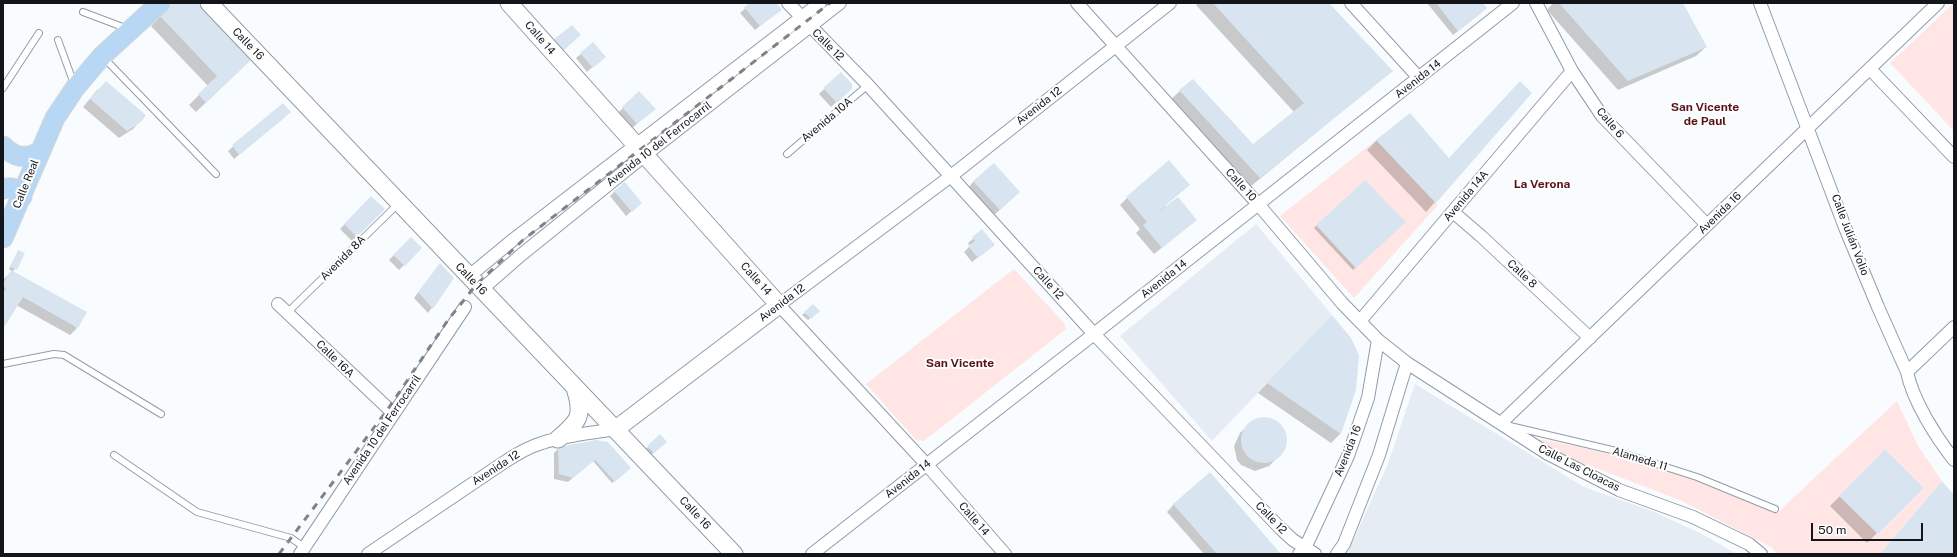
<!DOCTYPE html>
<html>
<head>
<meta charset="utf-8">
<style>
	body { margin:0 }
	#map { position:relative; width:1957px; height:557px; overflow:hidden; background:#f9fcfe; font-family:"Public Sans",sans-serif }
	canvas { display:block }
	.frame { position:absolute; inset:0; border:4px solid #12161a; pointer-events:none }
	.scale { position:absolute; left:1811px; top:523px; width:112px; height:18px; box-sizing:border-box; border:2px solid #12161a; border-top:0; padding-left:5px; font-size:12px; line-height:14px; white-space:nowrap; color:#12161a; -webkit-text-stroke:3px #fff; paint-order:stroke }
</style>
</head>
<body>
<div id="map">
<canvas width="1957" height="557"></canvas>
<div class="frame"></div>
<div class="scale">50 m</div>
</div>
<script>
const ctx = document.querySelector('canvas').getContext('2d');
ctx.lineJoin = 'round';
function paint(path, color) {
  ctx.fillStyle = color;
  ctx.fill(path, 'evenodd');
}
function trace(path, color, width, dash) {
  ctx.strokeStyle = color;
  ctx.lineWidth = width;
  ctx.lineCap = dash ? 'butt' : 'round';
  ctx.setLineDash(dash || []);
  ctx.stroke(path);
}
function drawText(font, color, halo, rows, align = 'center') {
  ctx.font = font + ' "Public Sans",sans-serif';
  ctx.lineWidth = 4;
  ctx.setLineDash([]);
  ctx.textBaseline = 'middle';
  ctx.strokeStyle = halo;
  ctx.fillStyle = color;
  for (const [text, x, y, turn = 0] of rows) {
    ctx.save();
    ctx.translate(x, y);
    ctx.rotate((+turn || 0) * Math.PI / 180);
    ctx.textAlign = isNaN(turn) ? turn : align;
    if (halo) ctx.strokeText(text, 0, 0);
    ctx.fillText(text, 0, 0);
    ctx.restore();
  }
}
const built = new Path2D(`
	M1256 224 1332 315 1212 441 1120 336Z
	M1415 384 1584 487 1652 511 1702 534 1737 554H1347L1387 466Z`);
const green = new Path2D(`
	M1954 3V131L1890 63Z
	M1376 140 1438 205 1354 298 1280 216ZM1365 180 1405 222 1355 268 1316 225Z
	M1014 269 1064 323 1066 329 924 441 916 440 866 384Z
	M1897 401 1918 446 1942 481 1880 554H1777L1771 547 1680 500 1577 461 1532 438C1589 447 1643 462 1698 480 1725 489 1751 502 1777 513ZM1885 449 1924 488 1878 534 1839 496Z`);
const shadow = new Path2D(`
	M174 3H198L242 68 196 112 189 105 208 86 151 26Z
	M751 3H774L780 10 755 30 740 13Z
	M1199 3H1327L1391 71 1250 187 1170 100 1180 91 1253 145 1294 112 1196 5Z
	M1427 3H1481V13L1453 35Z
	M1553 3H1682L1706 47 1696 56 1618 90 1547 10Z
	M581 54 599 61 587 72 576 58Z
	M841 73 846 93 831 107 819 94Z
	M98 89 140 121 133 129 119 138 83 107Z
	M639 92 650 113 632 128 618 113Z
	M283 104 285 117 234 159 228 151Z
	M1377 140 1435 202 1426 212 1367 150Z
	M974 181 1019 192 992 217 967 189Z
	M1365 181 1404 222 1353 270 1314 228Z
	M615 191 636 207 626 216 610 196Z
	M371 197 384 209 352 241 340 229Z
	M1127 198 1165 206 1196 220 1154 254 1136 233 1140 229 1120 205Z
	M982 231 994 245 972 262 964 252 970 246 968 243Z
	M411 238 421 248 399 270 389 260Z
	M18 251 23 253 13 272 77 328 70 335 16 305 3 327V280L12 271 9 269Z
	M440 264 453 278 428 313 414 298Z
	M813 306 818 311 808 320 802 315Z
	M1322 326 1355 390 1340 434 1331 443 1258 393Z
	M1268 418 1281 425 1286 439 1282 453 1269 466 1255 471 1241 465 1237 460 1234 446 1240 433 1253 420Z
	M660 436 665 442 651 455 646 449Z
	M559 448 628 470 612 483 593 461 568 482 554 479V453Z
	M1885 451 1922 488 1867 543 1830 506Z
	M1174 504 1280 554H1204L1167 512Z`);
const building = new Path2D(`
	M173 3H200L253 58 206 103 198 94 217 76 159 15Z
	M750 3H776L782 10 760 26 744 7Z
	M1213 3H1329L1393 71 1260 178 1179 90 1193 79 1253 144 1304 103Z
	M1436 3H1483L1487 8 1458 31Z
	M1559 3H1683L1707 47 1628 81Z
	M572 25 581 35 563 51 553 40Z
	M593 42 606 57 593 68 580 53Z
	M841 72 852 84V89L837 103 823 88Z
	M106 81 146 115 141 122 127 131 90 99Z
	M1520 81 1532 93 1436 203 1376 140 1410 113 1449 158Z
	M639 91 656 109 637 124 622 107Z
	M283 103 291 112 239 155 232 145Z
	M1169 160 1190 185 1155 214 1178 197 1197 220 1162 248 1143 225 1147 222 1126 197Z
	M994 163 1020 192 1000 210 973 181Z
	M1365 180 1406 222 1356 268 1316 225Z
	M625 182 642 203 632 212 614 191Z
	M371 196 385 209 357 237 344 224Z
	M982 229 995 245 978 258 968 246 975 241 972 237Z
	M411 237 422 248 405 266 393 255Z
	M18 250 25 253 17 270 10 267Z
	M440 263 454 278 433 309 418 292Z
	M11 270 87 312 78 328 23 297 3 329V294L6 288 3 287V284Z
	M813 304 820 311 811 319 804 312Z
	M1332 315 1351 338 1359 355 1356 390 1341 434 1267 383Z
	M1241 440a23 23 0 1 1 46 0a23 23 0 1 1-46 0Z
	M660 434 667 442 654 453 647 446Z
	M596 440 608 442 631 468 615 482 595 460 573 478 559 474 558 447Z
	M1885 449 1924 488 1878 534 1839 496Z
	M1210 472 1243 510 1281 554H1217L1173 504Z
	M1942 481 1954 495V554H1880Z`);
const service = new Path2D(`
	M83 12 128 29
	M58 40 74 84
	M104 58 216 174
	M3 88 39 33
	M787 154 868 85
	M287 313 399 203
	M3 364 54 354 64 355 161 414
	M1510 426 1616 451 1697 477 1775 509
	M114 455 197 512 291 538 304 547`);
const minor = new Path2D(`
	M788 3 868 85 1094 334 1280 528 1293 540 1315 554
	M1077 3 1258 204 1342 303 1378 340 1407 363 1548 454 1619 490 1693 517 1749 544 1761 554
	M1351 3 1419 78
	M1536 3 1572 71 1602 116 1707 225
	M1760 3 1846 230 1878 307 1907 372C1913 401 1936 437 1954 460
	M1870 69 1954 157
	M1453 212 1482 237 1590 338
	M468 277 514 239 820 3
	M481 290 521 255 645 155 840 3
	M278 304 393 413
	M1360 321 1572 71
	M1907 372 1954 327
	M1501 423 1938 3
	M300 554 465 307
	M368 554 503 463C515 455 528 447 542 443 565 435 592 433 616 429
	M812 554 1094 334 1513 3
	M1005 554 927 465 779 305 951 176 1170 3
	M1299 554 1305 548 1348 456 1368 398 1378 340
	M1337 554 1344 544 1379 455 1407 363`);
const secondary = new Path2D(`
	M209 3 734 554
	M509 3 779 305 616 429
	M558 439C579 421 584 416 575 388`);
const primary = new Path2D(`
	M3 146C14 157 25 160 39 152
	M3 189C12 186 18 189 22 197
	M3 238 55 118 75 88 102 56 160 3`);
const rail = new Path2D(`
	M279 554 388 409 448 320 476 285 523 240 830 3`);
const streetNames = [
	["Calle 14",540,38,49],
	["Calle 16",248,44,46],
	["Calle 12",828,45,45],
	["Avenida 14",1418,79,-38],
	["Avenida 12",1039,106,-38],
	["Avenida 10A",827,120,-40],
	["Calle 6",1610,123,50],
	["Avenida 10 del Ferrocarril",659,144,-38],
	["Calle Real",26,184,-68],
	["Calle 10",1241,185,48],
	["Avenida 14A",1466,196,-50],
	["Avenida 16",1720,213,-44],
	["Calle Julián Volio",1850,235,69],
	["Avenida 8A",343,258,-45],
	["Calle 8",1522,274,43],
	["Calle 16",471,279,46],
	["Calle 14",756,279,48],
	["Avenida 14",1164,279,-38],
	["Calle 12",1048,283,48],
	["Avenida 12",782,303,-37],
	["Calle 16A",335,359,44],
	["Avenida 10 del Ferrocarril",382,430,-56],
	["Avenida 16",1348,451,-68],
	["Alameda 11",1640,459,17],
	["Avenida 12",496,468,-33],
	["Calle Las Cloacas",1579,468,27],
	["Avenida 14",908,479,-38],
	["Calle 16",695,513,47],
	["Calle 12",1271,518,46],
	["Calle 14",974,519,49]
];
const neighbourhoodNames = [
	["San Vicente",1705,107],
	["de Paul",1705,121],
	["La Verona",1542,184],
	["San Vicente",960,363]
];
paint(built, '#e5ecf4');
paint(green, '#ffe5e3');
paint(shadow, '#0003');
paint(building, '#d8e5f1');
trace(service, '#919ca8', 8);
trace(minor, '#919ca8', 14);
trace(secondary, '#919ca8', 19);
trace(primary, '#d4d5d6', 21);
trace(service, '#fff', 6);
trace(minor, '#fff', 12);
trace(secondary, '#fff', 17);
trace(primary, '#b8d7f5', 19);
trace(rail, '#808386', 3, [7, 7]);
drawText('11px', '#12161a', '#fff', streetNames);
drawText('bold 12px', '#591419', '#fff', neighbourhoodNames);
</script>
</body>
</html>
